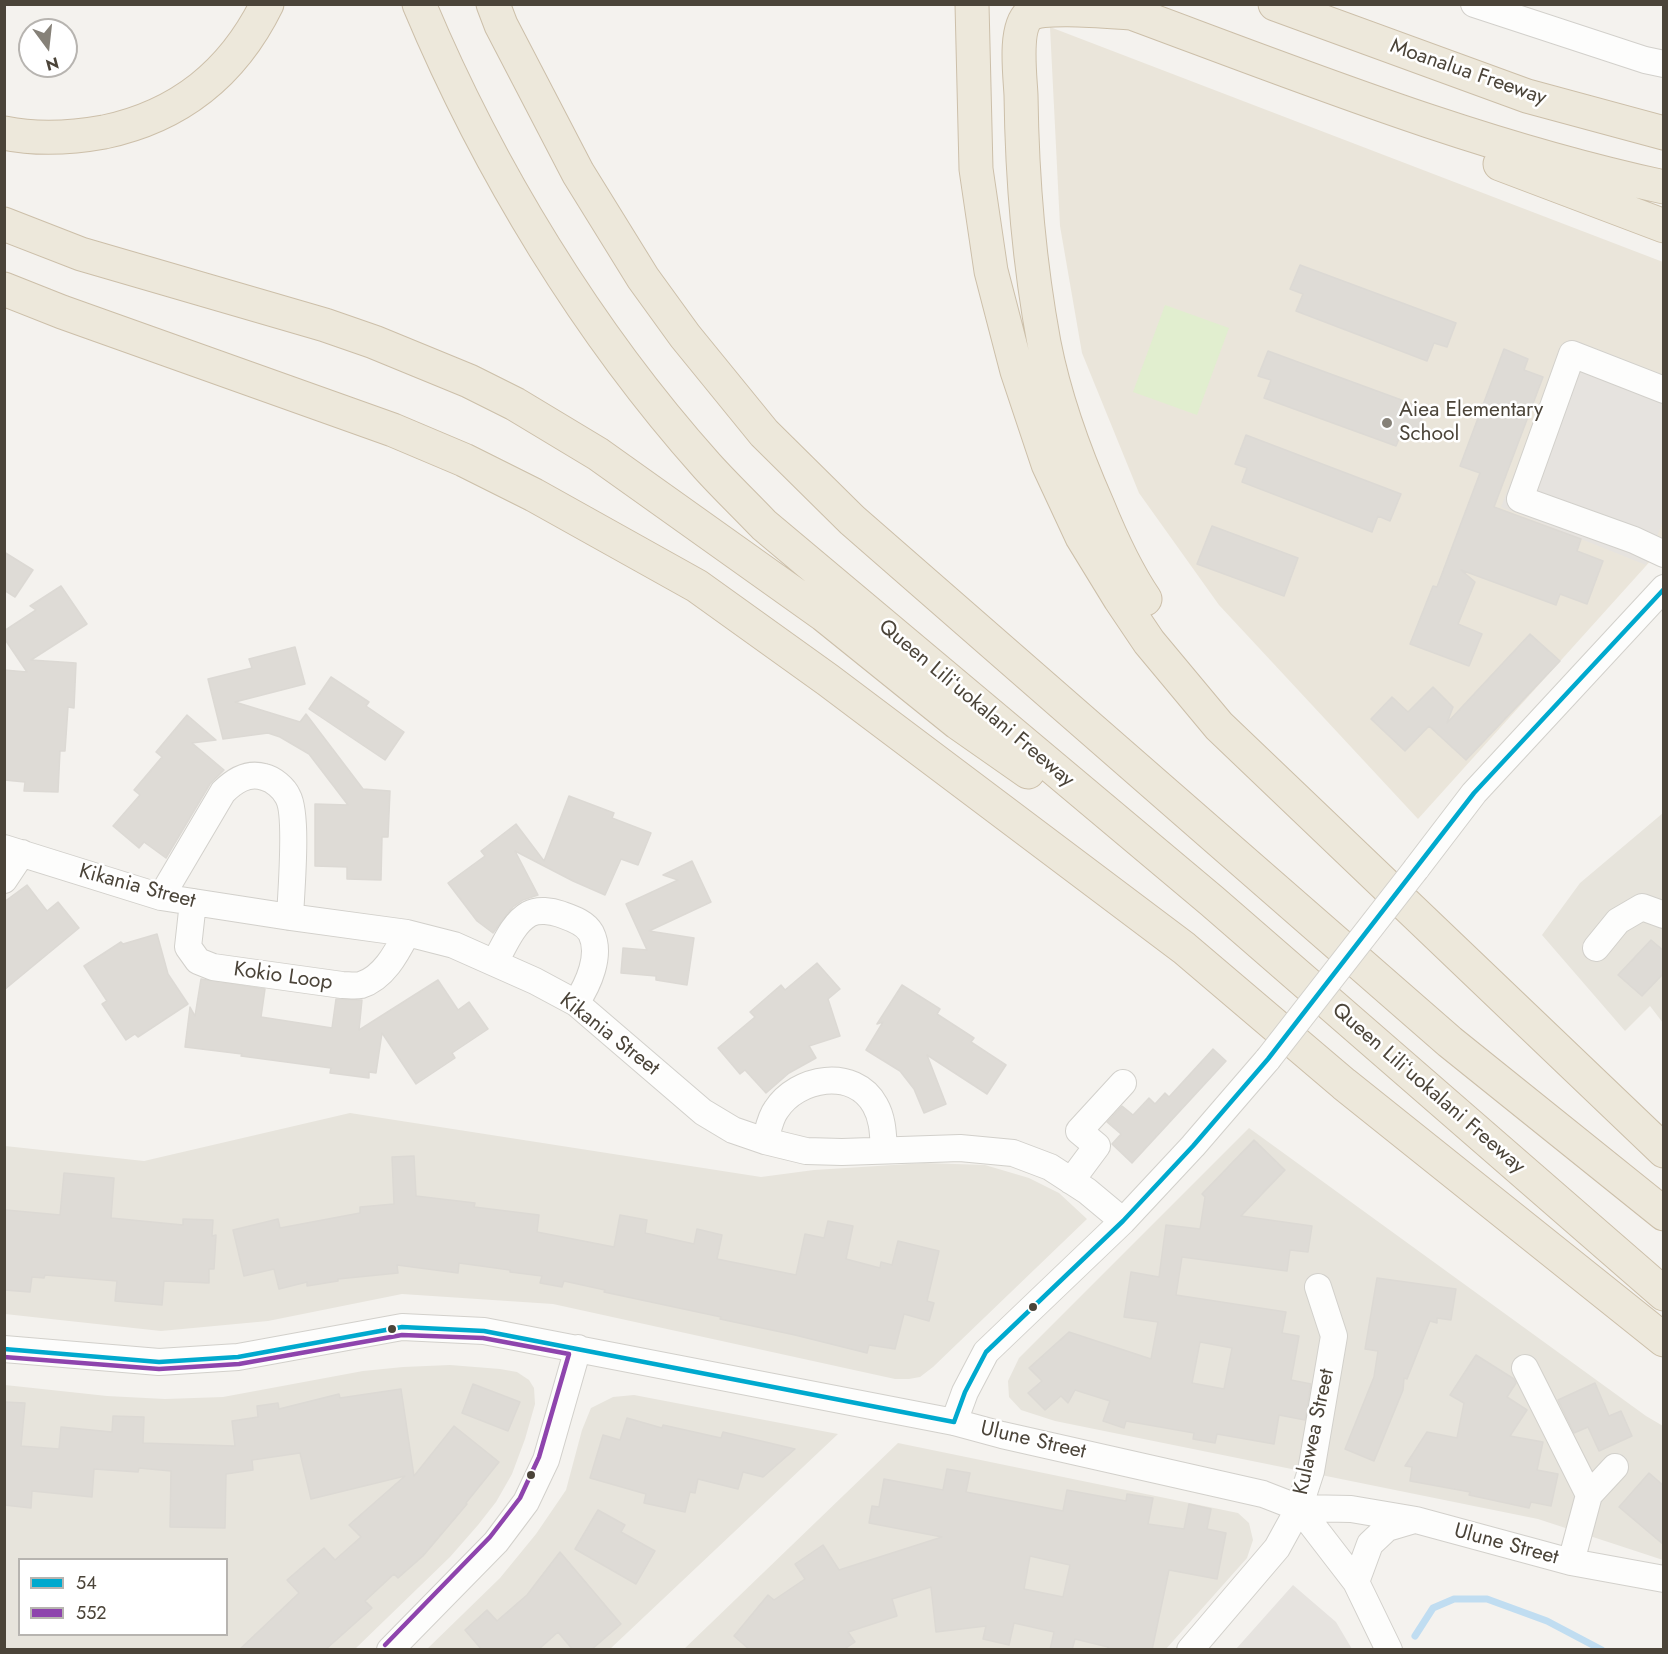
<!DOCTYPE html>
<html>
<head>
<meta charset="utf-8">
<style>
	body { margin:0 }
	#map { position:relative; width:1668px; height:1654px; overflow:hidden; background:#f4f2ee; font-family:Jost,sans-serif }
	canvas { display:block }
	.frame { position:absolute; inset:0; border:6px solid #4b4439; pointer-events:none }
	.legend { position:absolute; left:18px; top:1558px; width:210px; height:78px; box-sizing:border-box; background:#fff; border:2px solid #b7b4b0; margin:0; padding:8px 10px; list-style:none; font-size:18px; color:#4b4439 }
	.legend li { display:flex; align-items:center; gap:12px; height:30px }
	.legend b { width:30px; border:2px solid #b7b4b0 }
	.north { position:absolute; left:18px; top:18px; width:60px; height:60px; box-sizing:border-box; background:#fff; border:2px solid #b7b4b0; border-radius:50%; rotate:165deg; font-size:16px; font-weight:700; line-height:24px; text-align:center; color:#4b4439 }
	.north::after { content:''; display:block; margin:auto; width:21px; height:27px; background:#868178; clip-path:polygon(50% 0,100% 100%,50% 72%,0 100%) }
</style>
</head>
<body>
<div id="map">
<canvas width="1668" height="1654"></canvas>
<div class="frame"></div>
<ul class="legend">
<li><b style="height:8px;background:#00a9ce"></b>54</li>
<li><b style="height:8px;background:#8e44ad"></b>552</li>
</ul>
<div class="north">N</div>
</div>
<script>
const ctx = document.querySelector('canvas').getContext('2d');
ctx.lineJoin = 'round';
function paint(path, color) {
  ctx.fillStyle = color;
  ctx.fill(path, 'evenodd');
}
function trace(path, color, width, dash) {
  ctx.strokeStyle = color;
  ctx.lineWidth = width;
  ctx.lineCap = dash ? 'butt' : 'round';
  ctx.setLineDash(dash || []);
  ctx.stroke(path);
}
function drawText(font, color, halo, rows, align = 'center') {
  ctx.font = font + ' Jost,sans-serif';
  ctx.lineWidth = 5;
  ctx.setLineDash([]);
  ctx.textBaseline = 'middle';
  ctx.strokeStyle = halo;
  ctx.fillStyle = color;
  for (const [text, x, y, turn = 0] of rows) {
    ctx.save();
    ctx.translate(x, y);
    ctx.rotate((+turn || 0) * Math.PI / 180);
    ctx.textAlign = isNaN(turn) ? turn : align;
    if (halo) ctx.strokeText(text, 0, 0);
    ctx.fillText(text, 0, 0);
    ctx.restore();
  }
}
const residential = new Path2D(`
	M1663 813V1023L1650 1006 1625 1031 1542 935 1580 883Z
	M350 1113 761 1177 814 1170 925 1163 985 1165 1029 1178 1059 1193 1087 1219 933 1367 920 1377 909 1379H895L553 1304 402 1294 268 1321 161 1331 5 1314V1146L144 1161Z
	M1249 1128 1646 1416 1663 1426V1560L1538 1519 1055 1421 1021 1410 1009 1397 1008 1381 1019 1358Z
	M450 1365 500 1369 517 1372 529 1380 534 1388 535 1404 525 1439 512 1474 496 1502 478 1525 450 1557 355 1649 5 1650V1385L107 1396 165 1399 223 1397 363 1371 403 1367ZM20 1560H226V1634H20Z
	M634 1395 838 1434 610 1649 426 1650 500 1578 536 1534 566 1490 582 1430 591 1408 613 1397Z
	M898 1443 1238 1513 1249 1523 1253 1540 1247 1558 1166 1649 683 1650Z`);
const education = new Path2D(`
	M1050 27 1663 262V547L1418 819 1219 605 1139 493 1082 353 1060 226Z`);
const green = new Path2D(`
	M1165 305 1229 328 1197 415 1133 392Z`);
const parking = new Path2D(`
	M1566 344 1663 382V521L1646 565 1501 507Z
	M1293 1585 1336 1622 1352 1649H1236Z`);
const stream = new Path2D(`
	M1415 1636 1433 1608 1454 1599H1487L1547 1621 1602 1650`);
const building = new Path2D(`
	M1300 265 1456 323 1447 347 1434 343 1427 361 1296 311 1303 294 1290 289Z
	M1504 349 1528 359 1524 370 1543 377 1494 507 1581 539 1577 551 1603 561 1587 604 1560 594 1556 605 1461 570 1475 582 1458 624 1482 634 1469 666 1410 644 1433 586 1437 587 1480 473 1460 466Z
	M1268 351 1426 409 1416 434 1403 429 1396 446 1264 398 1271 380 1258 376Z
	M1246 435 1401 494 1390 521 1378 516 1372 532 1242 482 1247 468 1235 464Z
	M1212 526 1298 558 1284 596 1197 564Z
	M4 552 33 570 15 597 4 590Z
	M61 586 87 624 31 660 76 663 74 708 68 707 65 751H60L58 792 24 791 25 782 4 780V670L27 672 4 638V631L36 610 30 606Z
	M1530 634 1560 661 1466 760 1429 726 1405 751 1371 719 1392 697 1408 712 1433 687 1453 707 1447 723Z
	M295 647 305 684 235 702 300 722 306 714 363 789 390 791 388 837H382L381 880 347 879V867L315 866V804L348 805 309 754 280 737 268 733 223 739 208 679 252 668 249 659Z
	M331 677 369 702 366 706 404 732 385 760 309 709Z
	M187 715 216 740 192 743 224 770 210 784 166 858 144 842 139 848 113 826 140 795 134 790 162 757 156 752Z
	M569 796 614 813 612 818 651 833 638 865 621 859 605 895 573 881 515 851 538 895 523 900 513 907 493 933 477 921 448 883 485 856 481 851 516 824 544 861Z
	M692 861 711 902 649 931 694 938 687 985 656 980V976L621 973 623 948 647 950 626 904 678 880 663 875Z
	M27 885 47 911 58 902 79 928 4 990V902Z
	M157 934 168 974 188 1004 138 1037 135 1034 126 1040 102 1004 107 1001 84 966 121 942 123 944Z
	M1651 940 1664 951V973L1642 996 1618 975Z
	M817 963 840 989 828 999 840 1036 809 1046 816 1058 789 1073 766 1093 745 1070 740 1074 718 1048 755 1017 750 1012 781 985 785 990Z
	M201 979 265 989 261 1017 332 1028 336 999 362 1000 359 1030 438 980 458 1010 469 1002 488 1029 452 1053 455 1058 416 1084 382 1033 376 1073 369 1072V1078L330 1073 331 1068 241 1056 242 1054 185 1047 190 1007 195 1016Z
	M902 985 940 1009 937 1014 974 1038 971 1042 1006 1065 987 1094 927 1055 946 1104 924 1113 914 1089 900 1071 866 1050 883 1022 877 1024Z
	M1213 1049 1226 1061 1132 1163 1112 1144 1121 1134 1107 1122 1122 1106 1133 1115 1149 1098 1155 1104 1165 1093 1169 1097Z
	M1254 1140 1285 1170 1241 1216 1312 1226 1308 1252 1290 1250 1287 1271 1182 1257 1176 1295 1286 1312 1282 1333 1299 1336 1291 1380 1311 1384 1305 1420 1279 1415 1274 1444 1217 1434 1215 1443 1193 1439 1194 1433 1126 1421 1124 1428 1103 1421 1110 1401 1075 1390 1068 1403 1061 1396 1045 1410 1028 1393 1042 1381 1029 1368 1069 1332 1151 1359 1158 1322 1124 1317 1131 1272 1159 1277 1166 1225 1200 1229 1205 1197 1202 1194ZM1200 1342 1232 1348 1224 1389 1192 1383Z
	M414 1156 416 1196 475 1203 474 1207 539 1215 537 1232 614 1247 620 1215 647 1220 645 1233 694 1244 697 1229 722 1235 717 1259 796 1275 805 1234 824 1238 828 1221 853 1226 846 1259 880 1268 881 1262 892 1265 898 1241 939 1251 927 1301 934 1303 929 1321 904 1314 895 1349 869 1345 867 1353 795 1335 720 1319 721 1317 604 1292 605 1290 564 1281 562 1287 540 1283 542 1276 510 1272V1270L459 1263 458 1273 397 1265 398 1273 338 1279V1281L307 1286V1282L279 1289 274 1269 244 1276 233 1230 278 1219 280 1228 360 1213V1207L394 1204 392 1157Z
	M64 1173 114 1178 111 1218 183 1225V1219L213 1220 212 1236 216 1235 214 1269H209V1283L164 1281 162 1305 115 1301 117 1281 45 1275 44 1278 32 1277 30 1292 4 1290 6 1210 60 1215Z
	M1377 1278 1456 1289 1451 1320 1437 1318V1323L1430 1321 1407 1379 1404 1378 1403 1390 1374 1461 1345 1449 1374 1377 1378 1351 1365 1349Z
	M1476 1355 1514 1379 1516 1383 1507 1397 1527 1410 1510 1436 1543 1442 1537 1470 1558 1474 1551 1506 1531 1502 1529 1508 1469 1495 1470 1492 1410 1481 1412 1467 1405 1466 1427 1432 1457 1438 1464 1403 1450 1395Z
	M1595 1383 1609 1416 1621 1411 1632 1436 1599 1451 1588 1427 1574 1433 1558 1400Z
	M473 1384 520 1402 508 1431 462 1413Z
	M401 1389 414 1476 454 1426 499 1462 466 1503 467 1504 423 1556 398 1578 394 1574 365 1601 372 1608 325 1650H239L299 1593 287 1580 324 1548 335 1560 361 1537 349 1525 405 1476 311 1499 300 1453 252 1460 253 1470 226 1474 225 1528 170 1527 171 1471 139 1468 138 1472 94 1469 92 1497 32 1491 31 1508 4 1505V1402L25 1403 21 1446 59 1449 61 1427 112 1432 113 1416 144 1417 143 1443 235 1446 232 1421 258 1417 257 1406 278 1403 279 1409 339 1394 340 1398Z
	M627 1418 662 1428 663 1425 721 1438 723 1432 795 1449 763 1477 743 1472 738 1489 698 1479 695 1493 690 1492 685 1512 644 1503 646 1494 590 1478 603 1435 620 1440Z
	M947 1469 970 1473 966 1492 1063 1511 1067 1490 1126 1501 1127 1494 1153 1498 1148 1524 1184 1529 1189 1504 1211 1509 1207 1529 1226 1533 1217 1579 1169 1570 1152 1650H1107L1108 1647 1075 1639 1072 1650H1050L1054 1632 1014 1623 1009 1645 983 1639 986 1626 936 1632 931 1587 892 1599 897 1616 848 1632 855 1642 843 1650H750L734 1636 768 1595 774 1600 805 1579 795 1564 823 1545 839 1570 942 1537 869 1523 872 1506 879 1507 884 1479 943 1490ZM1030 1556 1070 1565 1063 1597 1024 1589Z
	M1649 1473 1664 1486V1545L1619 1507Z
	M598 1510 625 1525 621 1532 655 1551 636 1584 575 1549Z
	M560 1552 621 1624 591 1650H573L558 1632 538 1650H482L465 1630 487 1610 497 1621 527 1595Z`);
const minor = new Path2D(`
	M1474 4 1645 60 1664 64
	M1664 390 1572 354 1520 499 1634 540 1664 554
	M4 848 161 897 290 917 407 933 454 945 535 981 576 1003 703 1112 733 1130 765 1141 806 1151 842 1152 960 1148 1013 1153 1050 1167 1087 1191 1123 1221
	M1416 869 1474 793 1664 588
	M4 880 22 853
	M161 897 223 792C234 781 247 772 264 777 273 779 284 788 288 797 298 815 291 893 290 917
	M193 902 188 947 198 961 213 967 342 985C348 985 355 986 361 985 384 978 397 952 407 933
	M1596 948 1618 921 1642 907 1664 915
	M495 962C504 946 513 923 529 914 538 909 552 911 560 914 571 918 585 922 591 933 602 955 588 985 576 1003
	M765 1141C768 1131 770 1118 776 1110 797 1077 854 1067 875 1105 883 1119 883 1134 884 1150
	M1071 1181 1097 1146 1079 1131 1123 1083
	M4 1349 159 1362 238 1357 402 1327 484 1331 954 1422 1002 1435 1263 1494 1299 1508 1351 1509 1416 1520 1571 1562 1664 1579
	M1525 1368 1589 1495 1571 1562
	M954 1422 965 1392 986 1352 1123 1221 1193 1146 1268 1059
	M1589 1495 1615 1467
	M1299 1508 1356 1582 1389 1650
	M1356 1582 1370 1544 1387 1528 1414 1520
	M390 1650 496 1542 526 1502 546 1460 578 1348
	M1190 1650 1277 1548 1299 1508 1311 1471 1334 1336 1318 1287`);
const highway = new Path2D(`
	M419 4C488 169 588 333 707 466 725 486 745 505 764 525L1212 901 1664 1294
	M493 4 501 25 578 173 643 278 685 336 764 433 852 520 1450 1042 1664 1214
	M972 4 976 169 991 271 1017 371 1048 464 1082 537 1120 599 1149 642 1219 726 1664 1151
	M1275 4 1527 96 1664 133
	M1110 5C1292 72 1474 146 1664 187
	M1132 13C1113 12 1040 5 1029 15 1014 29 1020 75 1021 95 1022 177 1029 262 1044 343 1055 399 1075 454 1098 506 1111 538 1126 571 1145 599
	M4 133C38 140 71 138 104 132 180 116 233 73 267 4
	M1500 164 1664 226
	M4 224 81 254 325 325 374 342 469 381 515 404 598 454 824 615 958 723 1028 772
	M4 289 62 312 393 430 464 460 534 495 697 586 828 680 1184 948 1344 1084 1664 1340`);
const minorBridge = new Path2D(`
	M1268 1059 1416 869`);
const bus1 = new Path2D(`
	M4 1349 159 1362 238 1357 402 1327 484 1331 954 1422
	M954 1422 965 1392 986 1352 1123 1221 1193 1146 1268 1059 1474 793 1664 589`);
const bus2 = new Path2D(`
	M4 1357 159 1369 239 1364 402 1335 483 1338 569 1354 539 1457 520 1498 490 1537 385 1645`);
const markers = [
	[1387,423,6,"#868178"],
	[1033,1307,5,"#4b4439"],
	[392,1329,5,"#4b4439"],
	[531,1475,5,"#4b4439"]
];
const streetNames = [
	["Moanalua Freeway",1468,73,19],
	["Queen Liliʻuokalani Freeway",976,704,40],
	["Kikania Street",137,887,15],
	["Kokio Loop",283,977,8],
	["Kikania Street",609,1035,38],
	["Queen Liliʻuokalani Freeway",1428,1089,41],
	["Kulawea Street",1315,1432,-78],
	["Ulune Street",1033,1441,13],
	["Ulune Street",1506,1545,15]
];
const poiNames = [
	["Aiea Elementary",1399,411],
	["School",1399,435]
];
paint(residential, '#e7e4dc');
paint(education, '#eae5da');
paint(green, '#e1eecf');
paint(parking, '#e6e3df');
trace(stream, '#c0ddf1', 7);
paint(building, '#dedbd6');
trace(building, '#dcd9d4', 1.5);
trace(minor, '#d2d0cb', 28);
trace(highway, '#ccbfa9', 35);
trace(minor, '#fdfdfc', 26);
trace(highway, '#ede8db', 33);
trace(minorBridge, '#d2d0cb', 28, []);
trace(minorBridge, '#fdfdfc', 26);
trace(bus1, '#00a9ce', 4.5);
trace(bus2, '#8e44ad', 4.5);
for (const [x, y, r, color] of markers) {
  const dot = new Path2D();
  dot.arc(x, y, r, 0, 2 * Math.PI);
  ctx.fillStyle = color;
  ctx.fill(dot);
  trace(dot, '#fff', 2);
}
drawText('21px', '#4b4439', '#fff', streetNames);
drawText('21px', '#4b4439', '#fff', poiNames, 'left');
</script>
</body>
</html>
